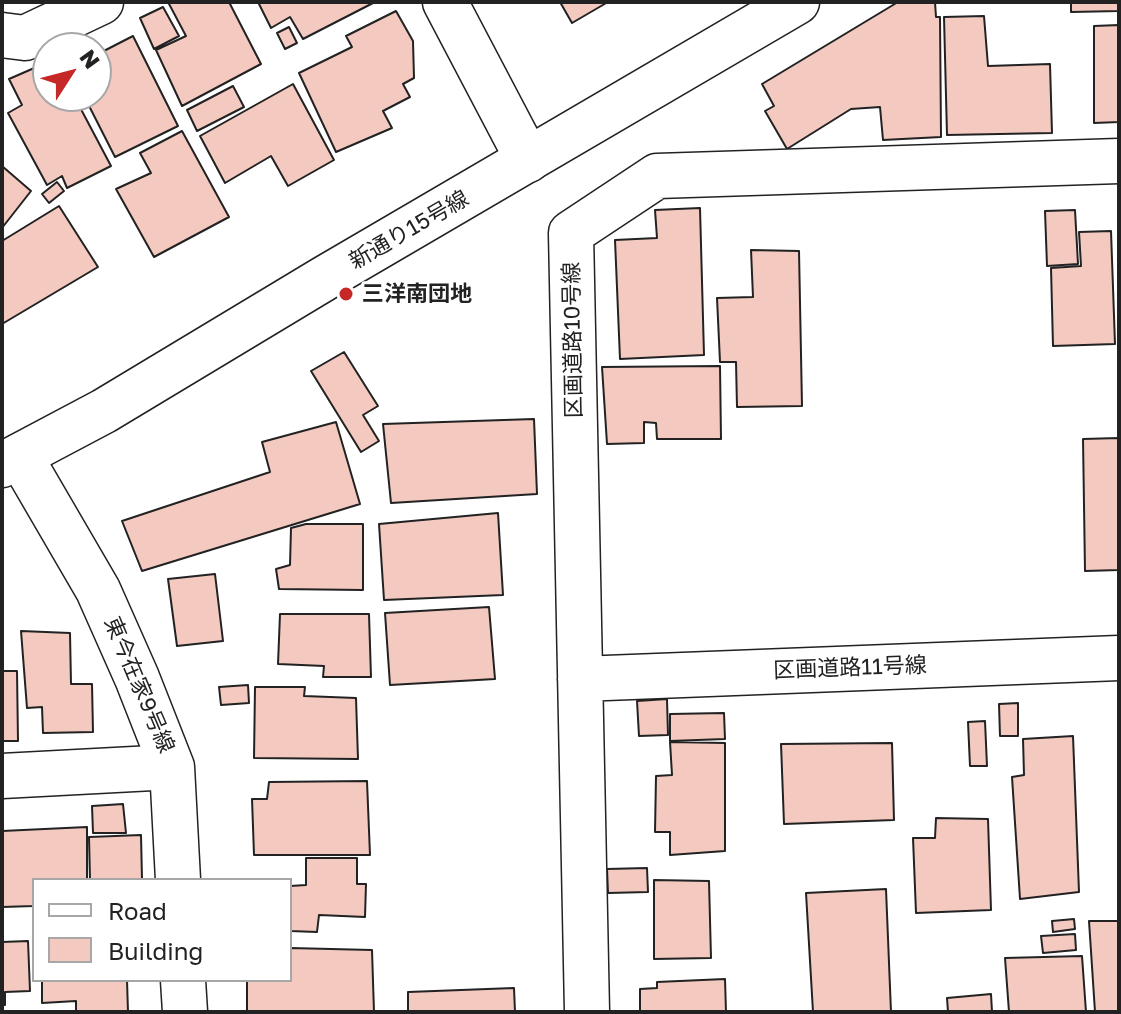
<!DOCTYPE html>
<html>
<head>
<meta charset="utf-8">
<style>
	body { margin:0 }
	#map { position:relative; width:1121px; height:1014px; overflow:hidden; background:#fff; font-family:"Golos Text",sans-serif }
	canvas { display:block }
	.frame { position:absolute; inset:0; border:4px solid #222; pointer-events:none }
	.legend { position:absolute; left:32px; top:878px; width:260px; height:104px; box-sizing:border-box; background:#fff; border:2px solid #a7a7a7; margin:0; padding:10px 14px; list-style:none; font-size:24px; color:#222 }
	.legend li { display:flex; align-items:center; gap:16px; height:40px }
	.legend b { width:40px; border:2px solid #a7a7a7 }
	.north { position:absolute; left:32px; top:32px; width:80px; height:80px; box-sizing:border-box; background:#fff; border:2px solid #a7a7a7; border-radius:50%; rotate:54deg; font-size:22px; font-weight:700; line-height:32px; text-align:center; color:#222 }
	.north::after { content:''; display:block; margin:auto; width:28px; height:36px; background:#c62828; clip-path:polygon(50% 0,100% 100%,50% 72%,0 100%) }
</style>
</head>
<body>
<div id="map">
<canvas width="1121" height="1014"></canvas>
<div class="frame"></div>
<ul class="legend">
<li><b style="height:10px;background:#fff"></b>Road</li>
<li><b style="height:22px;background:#f3c9c0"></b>Building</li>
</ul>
<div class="north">N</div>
</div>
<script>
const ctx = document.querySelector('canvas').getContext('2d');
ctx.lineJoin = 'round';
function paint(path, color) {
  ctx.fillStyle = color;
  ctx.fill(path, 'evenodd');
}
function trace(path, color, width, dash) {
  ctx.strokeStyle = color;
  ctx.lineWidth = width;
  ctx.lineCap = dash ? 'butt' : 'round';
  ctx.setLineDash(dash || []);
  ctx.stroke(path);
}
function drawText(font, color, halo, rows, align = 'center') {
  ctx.font = font + ' "Golos Text","Noto Sans JP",sans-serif';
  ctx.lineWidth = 6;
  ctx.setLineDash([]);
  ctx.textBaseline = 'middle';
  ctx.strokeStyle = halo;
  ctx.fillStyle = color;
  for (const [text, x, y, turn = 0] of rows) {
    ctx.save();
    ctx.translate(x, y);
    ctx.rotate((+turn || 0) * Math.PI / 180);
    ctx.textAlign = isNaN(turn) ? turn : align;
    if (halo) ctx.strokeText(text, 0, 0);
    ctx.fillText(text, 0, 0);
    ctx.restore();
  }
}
const building = new Path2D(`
	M168 2H229L261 64 182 106 156 50 186 36Z
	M258 2H375L303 39 290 17 271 28Z
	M560 2H608L572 23Z
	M898 2H935L936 17H940L941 137 883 140 880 107 851 109 787 149 765 111 774 106 762 84Z
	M1071 2H1119V11L1071 12Z
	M163 7 179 36 154 49 140 18Z
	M396 11 413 41 414 78 403 84 410 97 383 111 392 128 336 152 299 73 352 47 346 36Z
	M984 16 988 66 1050 64 1052 133 947 135 944 17Z
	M1119 25V122L1094 123V26Z
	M289 27 297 43 285 49 277 33Z
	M133 36 178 126 115 157 84 96H96V55Z
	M48 62V96H74L111 166 67 188 62 176 47 185 8 113 22 105 9 79Z
	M293 84 334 160 288 186 271 156 225 183 200 136Z
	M233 86 244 107 197 131 187 110Z
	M182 131 229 217 154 257 116 189 151 173 140 153Z
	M2 166 31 191 2 228Z
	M57 182 64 191 49 203 42 194Z
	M59 206 98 267 2 324V241Z
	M700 208 704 355 620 359 615 240 657 238 655 210Z
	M1075 210 1078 264 1047 266 1045 211Z
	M1111 231 1115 344 1053 346 1051 268 1081 266 1079 232Z
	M751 250 799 251 802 406 737 407 736 362H720L717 298 753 297Z
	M344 352 378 406 363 415 379 441 361 452 311 371Z
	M720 366 721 439H657L656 423 644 422V443L607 444 602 367Z
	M534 419 537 494 391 503 383 424Z
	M336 422 360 504 142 571 122 521 270 472 262 442Z
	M1119 438V570L1085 571 1083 439Z
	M498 513 503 595 384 600 379 524Z
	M306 524H363V590L279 589 276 569 290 565 291 528Z
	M215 574 223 641 177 646 168 579Z
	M489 607 495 679 390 685 385 613Z
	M280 614H369L371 677H323L324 666 278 664Z
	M21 631 70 633 71 684H92L93 732 43 733 42 707 27 708Z
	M2 671H17L18 741H2Z
	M248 685 249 703 221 705 219 687Z
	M255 687H305L304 696 356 698 358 759 254 758Z
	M667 699 668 735 639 736 637 701Z
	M1018 703V736H1000L999 704Z
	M724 713 725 739 670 741V714Z
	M985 721 987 766H970L968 722Z
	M1073 736 1079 892 1020 899 1012 777 1024 775 1023 739Z
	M670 742 725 743V851L670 855V832H655L656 776 672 775Z
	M892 743 894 820 784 824 781 744Z
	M367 781 370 855H254L252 799H267L269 782Z
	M123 804 126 833H93L92 806Z
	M936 818 988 819 991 910 916 913 913 838H935Z
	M87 827V880H34V906L2 907V831Z
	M141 835 142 879 90 880 89 837Z
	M306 858H357V884H366L365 917 319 915 317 932 290 931V886L306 885Z
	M647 868 648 892 608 893 607 869Z
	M654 880 709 881 711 958 654 959Z
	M886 889 891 1012H813L806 893Z
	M1074 919 1075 929 1053 932 1052 921Z
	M1089 921H1119V1012H1095Z
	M1075 934 1076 950 1043 953 1041 936Z
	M28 941 30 991 5 992V1005H2V942Z
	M290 948 372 950 374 1012H247V980H290Z
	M1082 956 1086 1012H1009L1005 958Z
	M725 979 726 1012H640V989L657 988V982Z
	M42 980H127L128 1012H76V1001L42 1003Z
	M514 988 515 1012H408V992Z
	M991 994 992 1012H948L947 998Z`);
const street = new Path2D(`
	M445 2 528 160
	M2 35 25 38 101 2
	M580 679 1119 658
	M172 767 178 880
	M2 776 172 767 137 678 98 590 20 456
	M183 980 185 1012
	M587 1012 571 233 657 176 1119 161`);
const secondary = new Path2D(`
	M2 465 104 411 325 278 797 2`);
const markers = [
	[346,294,8,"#c62828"]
];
const streetNames = [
	["新通り15号線",409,230,-30],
	["区画道路10号線",573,340,-91],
	["区画道路11号線",850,668,-2],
	["東今在家9号線",139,685,67]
];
const poiNames = [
	["三洋南団地",362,294]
];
paint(building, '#f3c9c0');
trace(building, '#222', 2);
trace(street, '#222', 47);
trace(secondary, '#222', 47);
trace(street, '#fff', 44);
trace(secondary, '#fff', 44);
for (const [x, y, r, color] of markers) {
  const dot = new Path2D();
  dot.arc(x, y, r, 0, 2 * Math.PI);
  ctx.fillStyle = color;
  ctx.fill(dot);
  trace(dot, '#fff', 3);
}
drawText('22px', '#222', '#fff', streetNames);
drawText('bold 22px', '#222', '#fff', poiNames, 'left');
</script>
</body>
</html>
